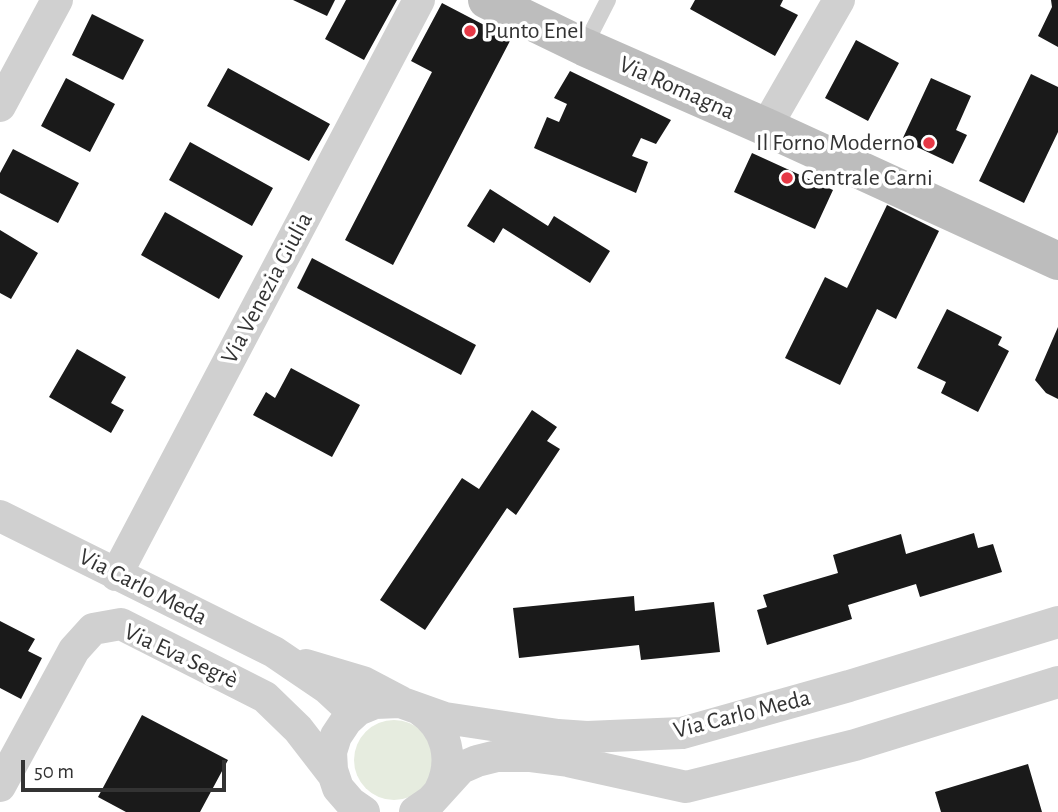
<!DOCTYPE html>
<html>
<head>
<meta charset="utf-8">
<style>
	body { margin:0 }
	#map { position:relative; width:1058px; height:812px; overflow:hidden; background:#fff; font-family:"Alegreya Sans",sans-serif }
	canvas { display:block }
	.scale { position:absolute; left:21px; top:760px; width:205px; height:32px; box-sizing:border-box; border:4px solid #333; border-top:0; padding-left:9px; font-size:21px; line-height:24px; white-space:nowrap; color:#333; -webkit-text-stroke:5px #fff; paint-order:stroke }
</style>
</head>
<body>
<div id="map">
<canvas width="1058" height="812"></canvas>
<div class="scale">50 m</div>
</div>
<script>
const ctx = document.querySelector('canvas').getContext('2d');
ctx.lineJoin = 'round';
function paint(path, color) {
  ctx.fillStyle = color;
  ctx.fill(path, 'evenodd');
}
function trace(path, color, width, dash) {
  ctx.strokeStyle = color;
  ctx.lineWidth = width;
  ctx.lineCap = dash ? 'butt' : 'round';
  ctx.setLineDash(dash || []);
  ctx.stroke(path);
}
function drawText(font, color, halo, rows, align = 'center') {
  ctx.font = font + ' "Alegreya Sans",sans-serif';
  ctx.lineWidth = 7;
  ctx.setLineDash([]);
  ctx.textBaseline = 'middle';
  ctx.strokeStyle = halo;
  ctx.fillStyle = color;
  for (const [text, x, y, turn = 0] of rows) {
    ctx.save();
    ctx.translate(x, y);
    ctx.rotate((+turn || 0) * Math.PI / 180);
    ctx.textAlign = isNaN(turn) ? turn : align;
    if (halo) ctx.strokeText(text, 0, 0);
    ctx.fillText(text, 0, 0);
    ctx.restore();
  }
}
const green = new Path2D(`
	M354 760a40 40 0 1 1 80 0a40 40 0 1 1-80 0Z`);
const building = new Path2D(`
	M293 0H335L327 16Z
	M346 0H397L364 60 325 39Z
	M695 0H783L780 6 798 15 775 56 690 9Z
	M1051 0H1058V47L1038 36 1052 7Z
	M442 3 511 39 393 265 345 240 432 72 411 61Z
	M92 14 144 40 123 80 72 55Z
	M856 40 899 63 868 121 825 98Z
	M228 68 330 124 309 161 207 106Z
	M570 71 671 120 656 144 641 138 632 156 648 162 636 193 534 148 547 117 559 122 567 104 554 98Z
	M1031 74 1058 87V132L1024 203 979 181Z
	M66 78 115 104 90 152 41 126Z
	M931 78 971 96 956 130 967 135 953 164 902 140Z
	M190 142 273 188 252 226 169 180Z
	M13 149 79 183 58 223 0 193V173Z
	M752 153 833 190 815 229 734 192Z
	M490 189 548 226 554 216 610 251 590 283 503 228 494 243 467 226Z
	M887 205 939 231 896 319 877 309 840 385 785 358 825 277 847 288Z
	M165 212 243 256 219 299 141 255Z
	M0 230 38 253 11 299 0 293Z
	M312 258 476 345 461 375 297 288Z
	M947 309 1002 337 998 345 1009 351 978 412 941 393 946 382 917 368Z
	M1058 327V399L1046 393 1035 380Z
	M77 349 126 377 111 403 124 410 111 433 49 397Z
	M291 368 360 405 332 457 253 415 266 392 275 398Z
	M532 410 557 427 547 441 560 449 516 515 507 508 425 630 380 600 462 478 479 489Z
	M974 533 978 548 993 544 1002 572 920 597 916 584 848 605 852 619 767 645 757 610 767 607 763 595 838 573 833 555 901 534 906 554Z
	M634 596 635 611 714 602 720 652 641 660 639 645 519 658 513 608Z
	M0 621 35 639 28 651 42 658 21 699 0 688Z
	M142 715 228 760 200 812H126L98 797Z
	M1028 764 1042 812H941L935 792Z`);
const lane = new Path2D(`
	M584 47 608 0`);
const street = new Path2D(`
	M0 106 57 0
	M766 127 839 0
	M0 516 274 652 327 688 354 713
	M116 575 419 0
	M306 665 363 682 401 702
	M419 709C447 727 455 760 440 790
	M0 786 74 650 93 629 121 624 265 697 298 729 332 773
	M364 812 351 803 338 788 332 770 331 752 336 736 346 721 358 710 375 703 400 702 445 718 558 735 587 737 682 733 849 686 1058 622
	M415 812 431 801 461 768 477 761 497 756H529L568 761 686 787 855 745 1058 682`);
const secondary = new Path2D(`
	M487 0 584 47 766 127 1058 261`);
const markers = [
	[470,31,7,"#e63946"],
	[929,143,7,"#e63946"],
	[787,178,7,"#e63946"]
];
const poiNames = [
	["Punto Enel",484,31],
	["Il Forno Moderno",915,143,"right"],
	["Centrale Carni",801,178]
];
const streetNames = [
	["Via Romagna",677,88,24],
	["Via Venezia Giulia",267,288,-62],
	["Via Carlo Meda",143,587,27],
	["Via Eva Segrè",181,656,25],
	["Via Carlo Meda",742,714,-14]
];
paint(green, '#e6ecdf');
paint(building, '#1a1a1a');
trace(lane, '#d0d0d0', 16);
trace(street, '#d0d0d0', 32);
trace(secondary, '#bdbdbd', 38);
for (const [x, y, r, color] of markers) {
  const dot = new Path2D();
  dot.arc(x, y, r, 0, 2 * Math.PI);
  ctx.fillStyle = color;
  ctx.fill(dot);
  trace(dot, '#fff', 2.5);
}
drawText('24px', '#333', '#fff', poiNames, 'left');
drawText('24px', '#333', '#fff', streetNames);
</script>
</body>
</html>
